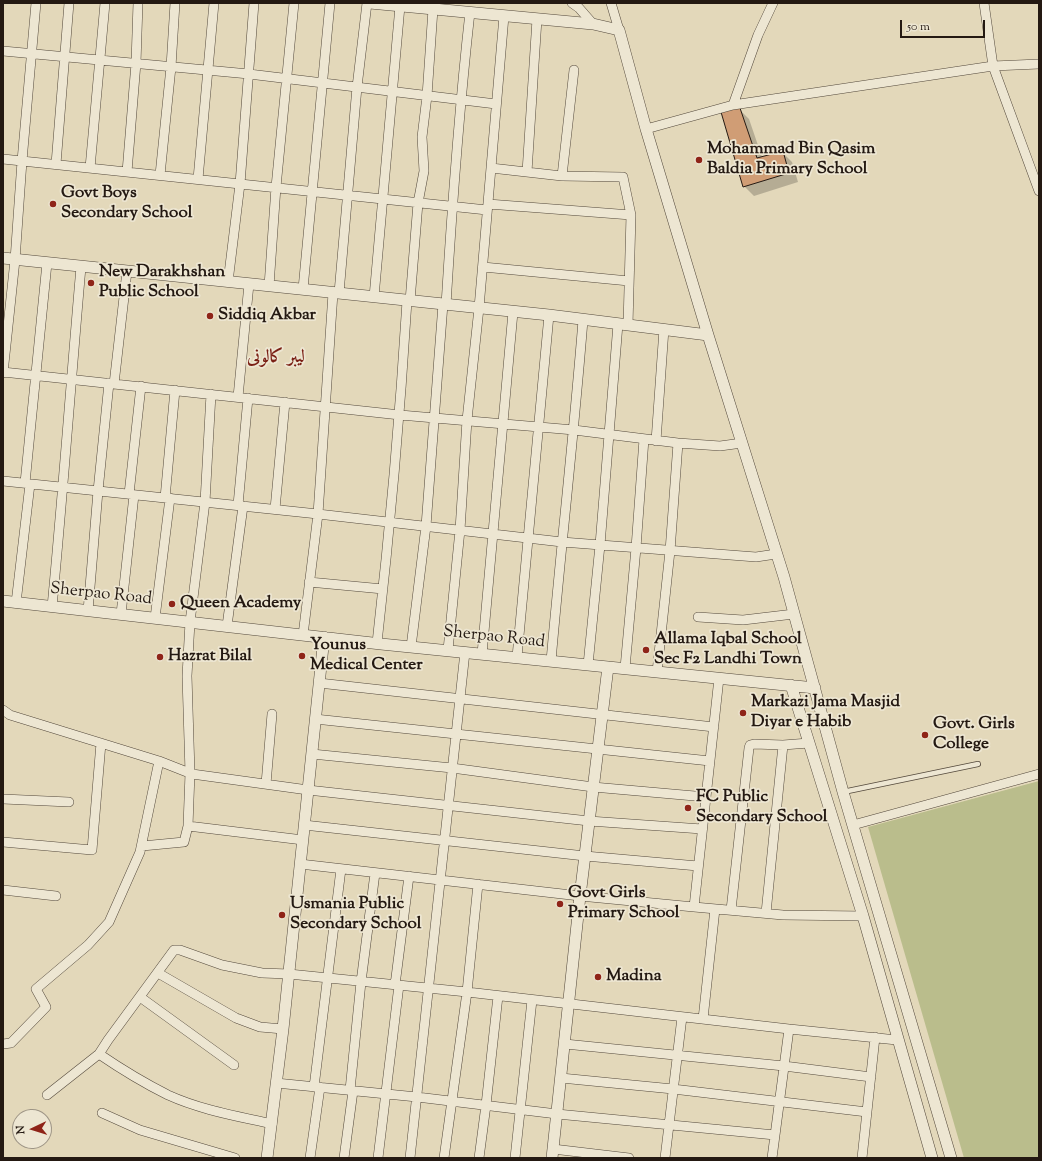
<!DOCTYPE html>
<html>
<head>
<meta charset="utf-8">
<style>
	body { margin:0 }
	#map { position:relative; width:1042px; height:1161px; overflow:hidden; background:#e3d8ba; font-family:"Sorts Mill Goudy",serif }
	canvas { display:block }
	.frame { position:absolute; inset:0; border:4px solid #241912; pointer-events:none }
	.north { position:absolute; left:12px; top:1109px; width:40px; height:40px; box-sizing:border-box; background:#ede6d2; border:1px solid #9d9485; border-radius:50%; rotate:266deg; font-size:11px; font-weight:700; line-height:16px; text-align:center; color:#241912 }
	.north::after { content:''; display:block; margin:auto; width:14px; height:18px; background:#8f2418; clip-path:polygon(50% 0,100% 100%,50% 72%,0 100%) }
	.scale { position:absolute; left:900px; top:20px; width:85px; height:18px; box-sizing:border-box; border:2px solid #241912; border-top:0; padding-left:5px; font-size:12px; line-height:14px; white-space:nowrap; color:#241912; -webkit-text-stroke:3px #ede6d2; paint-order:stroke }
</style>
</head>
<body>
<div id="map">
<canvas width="1042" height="1161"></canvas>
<div class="frame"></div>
<div class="north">N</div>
<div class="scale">50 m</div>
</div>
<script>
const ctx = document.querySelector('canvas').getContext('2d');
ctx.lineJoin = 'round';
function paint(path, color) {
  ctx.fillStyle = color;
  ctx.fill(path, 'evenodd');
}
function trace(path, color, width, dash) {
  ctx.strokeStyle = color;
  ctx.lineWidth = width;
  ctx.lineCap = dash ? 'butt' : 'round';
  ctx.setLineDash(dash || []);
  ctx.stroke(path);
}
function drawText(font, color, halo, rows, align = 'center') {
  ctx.font = font + ' "Sorts Mill Goudy",Amiri,serif';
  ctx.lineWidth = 3.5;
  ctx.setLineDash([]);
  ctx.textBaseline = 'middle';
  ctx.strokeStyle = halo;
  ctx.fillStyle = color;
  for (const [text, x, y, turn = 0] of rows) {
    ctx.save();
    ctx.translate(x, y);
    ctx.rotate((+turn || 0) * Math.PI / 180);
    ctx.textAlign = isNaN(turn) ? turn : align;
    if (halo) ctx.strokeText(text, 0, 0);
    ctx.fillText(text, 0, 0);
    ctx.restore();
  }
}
const green = new Path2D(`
	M1039 781V1158H964L868 827Z`);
const shadow = new Path2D(`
	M739 109 749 119 762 157 782 152 792 162 798 182 754 196 744 186Z`);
const building = new Path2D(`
	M740 108 757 158 783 151 789 173 743 187 721 112Z`);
const service = new Path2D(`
	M843 792 978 764`);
const minor = new Path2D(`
	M572 3 579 8 593 24
	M611 3 619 30
	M984 3 993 66 1039 191
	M3 51 249 74 496 104
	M733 105 758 35 773 3
	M646 129 733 105 993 66 1039 64
	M3 159 487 210
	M56 164 69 3
	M90 168 105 3
	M491 168 562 176 623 177 631 215 628 325
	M127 172 136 63 138 3
	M527 172 537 19
	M160 175 171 67 175 3
	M562 176 574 70
	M198 179 214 3
	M488 204 631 215
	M483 267 629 281
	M228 282 240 184 254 3
	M269 286 276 187 294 3
	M303 289 330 3
	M339 293 357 87 367 3
	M374 297 400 6
	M410 301 418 203 424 171 422 137 427 96 433 9
	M446 305C452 207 459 110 470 12
	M3 372 400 415 574 430 678 443 720 446 742 443
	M3 373 15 260 22 161 36 3
	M114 384 127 271
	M211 394 205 502 190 622 187 676 190 773 188 826 303 840
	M238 397 249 284
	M656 441 664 329
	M3 481 318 514 562 542 756 557 776 554
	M25 483 47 263
	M129 494 141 386
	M165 498 175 390
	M238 505 248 398
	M275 509 285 402
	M309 582 383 589
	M16 603 30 484
	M52 607C63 493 71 380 81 267
	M88 611 98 491 109 383
	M121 614 134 495
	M698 617 743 620 794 614
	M155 618 170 498
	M227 626 243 506
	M303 635 318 514 333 293
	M377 643C390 529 400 415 407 301
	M411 647 426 526 443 304
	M448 650 460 530 467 420 479 308 504 16
	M482 654C493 540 502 426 513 312
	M517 657 549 315
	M551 661C561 547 574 434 583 320
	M588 665 600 545 618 324
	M625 668 636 548 644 439
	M657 672 670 551 678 443
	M319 683 714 727
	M3 710 10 715 159 761 192 774 308 790 589 821 702 829
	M315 719 710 761
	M312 754 452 768 593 787 706 797
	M266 784 272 714
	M3 799 69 802
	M304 825 585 856 698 866
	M853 825 1039 774
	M3 842 92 850 101 743
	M142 846 184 842 188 826
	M300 864 580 896 694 907 783 915 863 916
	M478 884 467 992 789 1029 897 1040
	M3 890 56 896
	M694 907 719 678
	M731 910 749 748 750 745 754 744 783 745 809 743
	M766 913 783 745
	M158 973 236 1018 260 1027 283 1029
	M395 985 409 876
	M140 997 234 1065
	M703 1019 715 909
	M3 1044 11 1043 46 1007 36 989 88 945 109 922 140 852 159 761
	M565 1044 784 1066 871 1077
	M99 1054C121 1069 144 1083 168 1095 201 1110 237 1116 272 1124
	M561 1078 673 1089 867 1112
	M276 1083 417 1097 557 1114 775 1135
	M314 1087 341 869
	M350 1090 361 982 375 873
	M47 1095 99 1054 108 1040 174 950H180L222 965 262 973 289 974 467 992 444 1158
	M102 1113 140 1130 235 1158
	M553 1149 629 1158
	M310 1158 320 1087
	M344 1158 353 1091
	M378 1158 399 985
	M410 1158 465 652
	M479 1158 486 1105 498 996
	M515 1158 532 1000
	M665 1158 682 1017
	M772 1158 789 1029
	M862 1158 875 1037`);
const tertiary = new Path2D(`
	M370 3 593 24 619 30 646 129 708 335 784 577 843 792 951 1158
	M3 258 549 315 708 335
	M3 601 381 644 815 688
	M791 685 863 916 932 1158
	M267 1158 283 1029 324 637
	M552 1158 580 896 608 667`);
const markers = [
	[699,160,4,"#8f2418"],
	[53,204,4,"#8f2418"],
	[91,283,4,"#8f2418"],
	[210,316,4,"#8f2418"],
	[172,604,4,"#8f2418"],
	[646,650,4,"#8f2418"],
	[302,656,4,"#8f2418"],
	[160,657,4,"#8f2418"],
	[743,713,4,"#8f2418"],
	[925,735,4,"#8f2418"],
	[688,808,4,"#8f2418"],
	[560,904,4,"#8f2418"],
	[282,915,4,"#8f2418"],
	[598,977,4,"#8f2418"]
];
const poiNames = [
	["Mohammad Bin Qasim",707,150],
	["Baldia Primary School",707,170],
	["Govt Boys",61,194],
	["Secondary School",61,214],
	["New Darakhshan",99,273],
	["Public School",99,293],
	["Siddiq Akbar",218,316],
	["Queen Academy",180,604],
	["Allama Iqbal School",654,640],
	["Sec F2 Landhi Town",654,660],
	["Younus",310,646],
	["Medical Center",310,666],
	["Hazrat Bilal",168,657],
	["Markazi Jama Masjid",751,703],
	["Diyar e Habib",751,723],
	["Govt. Girls",933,725],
	["College",933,745],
	["FC Public",696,798],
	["Secondary School",696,818],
	["Govt Girls",568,894],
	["Primary School",568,914],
	["Usmania Public",290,905],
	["Secondary School",290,925],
	["Madina",606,977]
];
const streetNames = [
	["Sherpao Road",101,595,6],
	["Sherpao Road",494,638,6]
];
const neighbourhoodNames = [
	["لیبر کالونی",276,359]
];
paint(green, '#babd8c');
paint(shadow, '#0003');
paint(building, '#d09d75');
trace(building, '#241912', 1);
trace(service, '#54493c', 6);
trace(minor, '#54493c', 10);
trace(tertiary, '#54493c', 12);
trace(service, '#ede6d2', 4.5);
trace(minor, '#ede6d2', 9);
trace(tertiary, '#ede6d2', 11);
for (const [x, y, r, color] of markers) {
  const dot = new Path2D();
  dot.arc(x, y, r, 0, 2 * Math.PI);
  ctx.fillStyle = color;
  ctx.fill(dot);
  trace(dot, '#ede6d2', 1.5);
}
drawText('bold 17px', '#241912', '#ede6d2', poiNames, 'left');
drawText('17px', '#241912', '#ede6d2', streetNames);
drawText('bold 18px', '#7a1f14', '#ede6d2', neighbourhoodNames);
</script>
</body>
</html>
